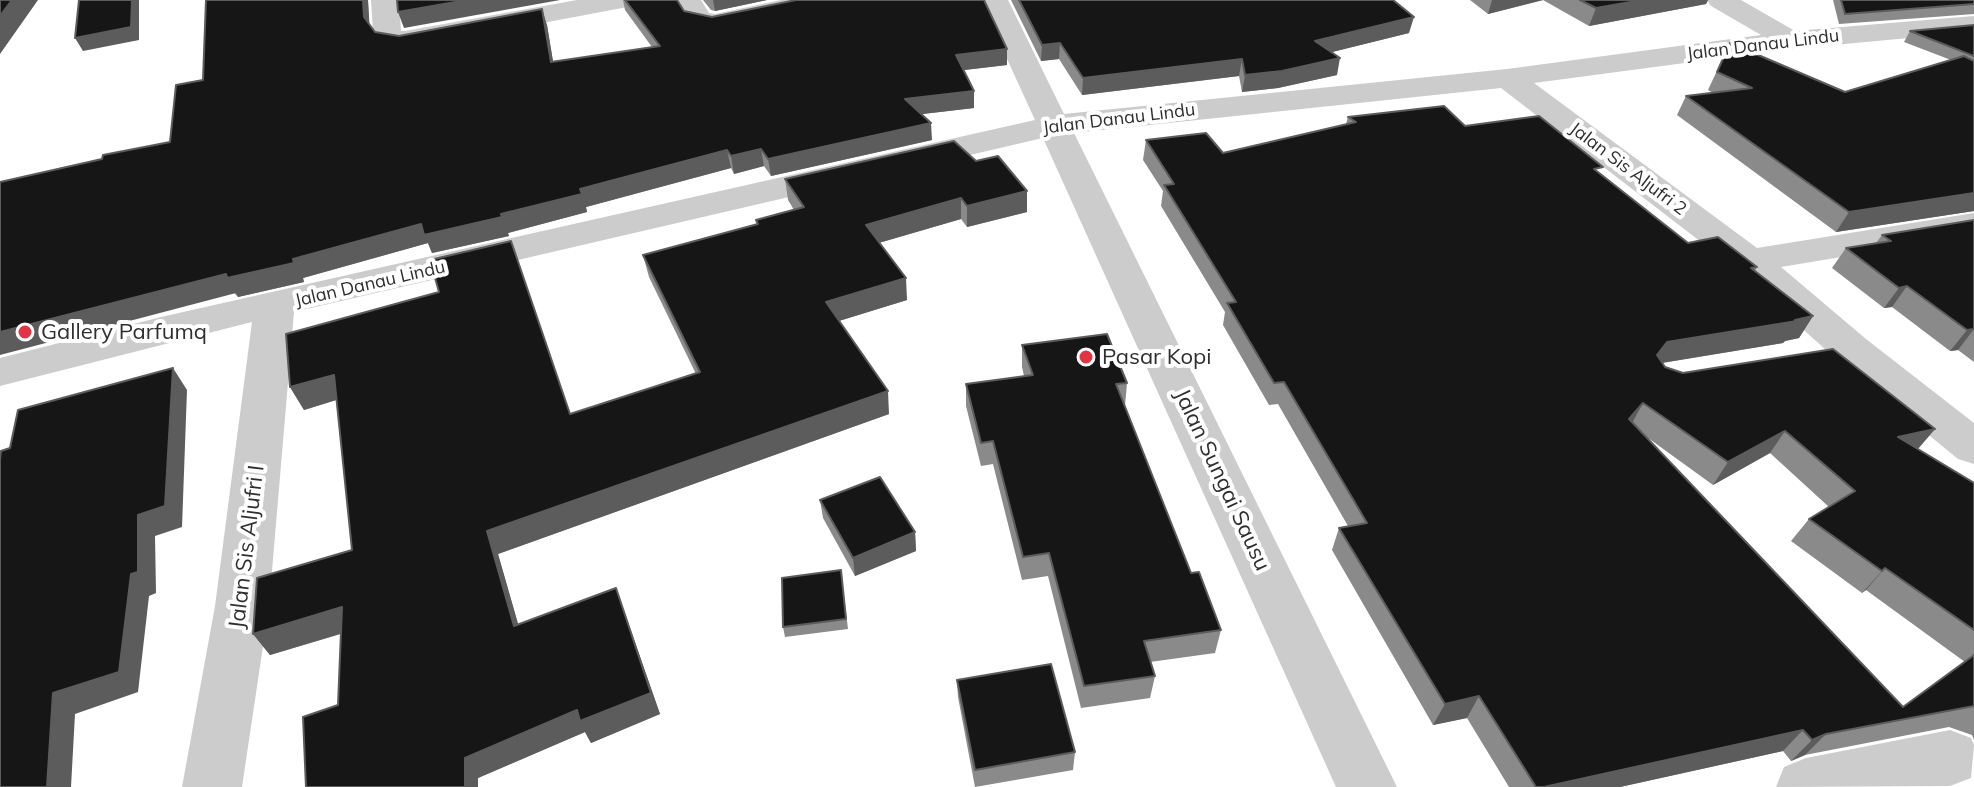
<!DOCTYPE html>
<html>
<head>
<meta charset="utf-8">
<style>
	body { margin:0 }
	canvas { display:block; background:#fff }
</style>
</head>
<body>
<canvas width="1974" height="787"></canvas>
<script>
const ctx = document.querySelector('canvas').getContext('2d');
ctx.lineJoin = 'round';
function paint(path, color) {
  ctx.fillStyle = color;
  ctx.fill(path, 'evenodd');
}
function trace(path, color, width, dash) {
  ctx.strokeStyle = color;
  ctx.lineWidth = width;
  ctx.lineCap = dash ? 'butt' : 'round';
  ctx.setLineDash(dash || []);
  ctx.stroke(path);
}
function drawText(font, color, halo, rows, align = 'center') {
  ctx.font = font + ' Mulish,sans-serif';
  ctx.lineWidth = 8;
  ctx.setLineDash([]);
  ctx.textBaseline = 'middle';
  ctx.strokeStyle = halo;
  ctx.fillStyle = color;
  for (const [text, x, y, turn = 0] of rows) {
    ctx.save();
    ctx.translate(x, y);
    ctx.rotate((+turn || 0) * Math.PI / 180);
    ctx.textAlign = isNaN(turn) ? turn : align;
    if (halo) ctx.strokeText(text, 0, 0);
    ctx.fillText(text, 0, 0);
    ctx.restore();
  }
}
const street = new Path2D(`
	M371 0H399L401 31H405L577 0H636L632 6 622 8 405 49 382 45 373 33Z
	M673 0H701L709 13 715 14 781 0H834L830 6 715 30 690 25Z
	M980 0H1008L1064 114 1507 69 1761 35 1711 6 1707 0H1741L1795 31 1974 16V32L1790 49 1534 83 1757 248 1974 213V235L1781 267 1866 339 1974 423V464L1958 459 1836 359 1736 269 1501 88 1074 133 1397 787H1336L1043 138 294 312 269 606 242 787H182L215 606 252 322 0 386V358L161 317 1035 120Z
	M1950 730 1971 738 1974 745 1971 778 1950 786 1776 787 1784 767 1806 758Z`);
const wall = new Path2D(`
	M368 0 369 25 375 32 399 36 547 25 553 62 652 47 625 10 623 0H677L684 11 712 17 1007 65 964 70 974 108 922 114 932 140 771 176 764 166 734 174 731 168 586 207 587 212 508 233 509 236 432 253 428 243 303 278 304 282 238 297 102 159 170 142 203 80Z
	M703 0H767L715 11 711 10Z
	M1011 0H1393L1409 33 1332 52 1337 75 1278 88 1242 92 1239 76 1082 95 1059 59 1041 61Z
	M1470 0H1708L1706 4 1589 26 1543 0 1488 14Z
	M1833 0H1974V14L1839 24Z
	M1974 25V211L1836 232 1677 115 1686 96 1713 93 1708 90 1730 43 1845 92 1951 60 1904 42 1910 31Z
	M1348 117 1465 126 1600 173 1688 243 1757 267 1755 271 1813 316 1799 338 1785 341 1783 343 1662 363 1665 367 1683 373 1935 429 1918 449 1974 483V740L1972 735 1949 727 1805 755 1791 761 1783 751 1620 787H1509L1467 718 1433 725 1332 550 1339 528 1348 526 1278 404 1269 405 1223 325 1225 312 1161 206 1163 191 1143 160 1146 140 1223 153 1346 124ZM1644 435 1713 485 1770 453 1829 507 1809 519 1791 541 1862 593 1866 590 1965 662 1903 707Z
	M954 141 1027 212 967 227 961 219 879 243 907 300 839 321 889 414 498 554 518 624 616 588 660 714 591 743 585 732 478 778 338 705 341 634 270 655 253 634 352 550 336 400 304 410 290 387 570 414 696 374 649 277 643 255 756 224V220L794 210 788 200 785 179Z
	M1974 220V362L1958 350 1950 351 1892 307 1884 308 1832 268 1846 248 1876 243 1882 235Z
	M1022 345 1127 383 1125 406 1191 573 1221 630 1215 653 1150 662 1155 676 1150 698 1081 708 1048 576 1022 580 993 464 981 466 966 406V384L1024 376 1022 367Z
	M820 500 915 532 916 551 855 576 823 518Z
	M841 570 848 629 785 637 783 627Z
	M957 680 1075 752 1073 770 975 787 958 697Z`);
const shadedWall = new Path2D(`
	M12 0H38L0 54V16Z
	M132 0H139V40L83 51 75 38Z
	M363 0H368L370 33 364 17Z
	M467 0H560L404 28 398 12Z
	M713 0H767L715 11Z
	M1492 0H1543L1488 14Z
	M1642 0H1708L1706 4 1589 26 1596 8Z
	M542 9 547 25 556 79 551 62Z
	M1414 17 1409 33 1312 57 1315 41Z
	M1060 43 1059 59 1041 61 1042 45Z
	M1007 49V65L956 71V55Z
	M1340 58 1337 75 1278 88 1242 92 1245 75Z
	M1242 59 1239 76 1082 95 1083 78Z
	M974 91V108L906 116 905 99Z
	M931 123 932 140 771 176 768 159Z
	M761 149 764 166 734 174 731 156Z
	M727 150 731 168 586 207 587 212 508 233 509 236 432 253 428 243 303 278 304 282 238 297 236 293 0 355V332L421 224 501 214 580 189Z
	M1974 188V211L1836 232 1849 212Z
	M1027 191V212L967 227V206Z
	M961 198V219L868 246 866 225Z
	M906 278 907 300 829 324 826 302Z
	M1907 286 1892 307 1884 308 1899 288Z
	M1813 316 1799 338 1785 341 1783 343 1655 364 1657 355 1667 342Z
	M1974 329 1958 350 1950 351 1967 330Z
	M173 368 187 390 182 527 155 536 156 593 149 596 138 692 75 714 71 787H47L53 693 138 515Z
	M334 375 346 397 304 410 290 387Z
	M888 391 889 414 498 554 525 648 514 626 487 531Z
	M1643 403 1631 425 1629 419Z
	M1935 429 1916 451 1898 437Z
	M1785 431 1770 453 1713 485 1728 462Z
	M915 532 916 551 855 576 853 558Z
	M1885 568 1866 590 1862 593 1882 571Z
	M616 588 660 714 591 743 585 732 478 778V787H465V758Z
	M342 607 356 629 270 655 253 634Z
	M1479 696 1467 718 1433 725 1445 704Z
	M1803 730 1783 751 1620 787H1544Z
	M1826 734 1805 755 1791 761 1812 740Z`);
const building = new Path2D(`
	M0 0H12L0 16Z
	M79 0H132L131 27 75 38Z
	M206 0H363L364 17 375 32 399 36 542 9 551 62 660 46 625 0H677L684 11 712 17 796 0H984L1007 49 956 55 974 91 905 99 931 123 768 159 761 149 731 156 727 150 580 189 582 194 501 214 502 217 424 235 421 224 293 259 294 263 227 278 226 274 0 332V182L102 159 103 155 170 142 176 85 203 80Z
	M397 0H467L398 12Z
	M1019 0H1393L1414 17 1315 41 1340 58 1282 71 1245 75 1242 59 1083 78 1060 43 1042 45Z
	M1580 0H1642L1596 8Z
	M1841 0H1974V4L1845 14Z
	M1974 25V56L1910 31Z
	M1730 43 1845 92 1964 56 1974 61V193L1849 212 1686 96 1752 88 1717 72Z
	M1444 106 1465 126 1539 116 1603 167 1594 169 1688 243 1718 237 1757 267 1751 268 1813 316 1795 320 1797 321 1667 342 1657 355 1665 367 1683 373 1833 349 1935 429 1898 437 1974 483V630L1885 568 1882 571 1809 519 1855 491 1785 431 1728 462 1643 403 1629 419 1903 707 1974 655V706L1826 734 1812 740 1803 730 1544 787H1536L1479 696 1445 704 1339 528 1367 523 1284 382 1274 383 1227 303 1236 302 1164 185 1174 184 1146 140 1206 133 1223 153 1356 122 1348 117Z
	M954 141 976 161 998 156 1027 191 967 206 961 198 866 225 906 278 826 302 888 391 487 531 514 626 616 588 651 693 580 721 577 710 465 758V787H306L303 717 338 705 342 607 253 634 257 578 352 550 334 375 290 387 286 334 439 292 430 260 511 241 570 414 700 372 643 255 758 224 756 220 804 207 785 179Z
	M1974 220V329L1967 330 1907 286 1899 288 1846 248 1891 241 1882 235Z
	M1107 334 1127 383 1116 384 1191 573 1199 572 1221 630 1144 641 1155 676 1084 686 1049 553 1023 557 993 441 981 443 966 384 1033 375 1022 345Z
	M173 368 165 506 138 515V572L131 574 119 672 53 693 47 787H0V460L1 451 10 448 18 410Z
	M880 477 915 532 853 558 820 500Z
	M841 570 846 619 783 627 782 578Z
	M1051 664 1075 752 975 770 957 680Z`);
const markers = [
	[25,332,8,"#e23445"],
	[1086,357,8,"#e23445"]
];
const farStreetnames = [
	["Jalan Danau Lindu",1763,45,-7],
	["Jalan Danau Lindu",1119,119,-7],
	["Jalan Sis Aljufri 2",1628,169,37],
	["Jalan Danau Lindu",370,284,-13]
];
const poiNames = [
	["Gallery Parfumq",41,332],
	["Pasar Kopi",1102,357]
];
const streetNames = [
	["Jalan Sungai Sausu",1222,480,65],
	["Jalan Sis Aljufri I",247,547,-83]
];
paint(street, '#ccc');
paint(wall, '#8a8a8a');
paint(shadedWall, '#5c5c5c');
paint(building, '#161616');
trace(building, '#5c5c5c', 2);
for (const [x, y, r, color] of markers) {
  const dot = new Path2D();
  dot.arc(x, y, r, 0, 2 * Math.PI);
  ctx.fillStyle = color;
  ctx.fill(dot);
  trace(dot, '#fff', 3);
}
drawText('18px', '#2f2f2f', '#fff', farStreetnames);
drawText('22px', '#2f2f2f', '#fff', poiNames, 'left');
drawText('22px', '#2f2f2f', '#fff', streetNames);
</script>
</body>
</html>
